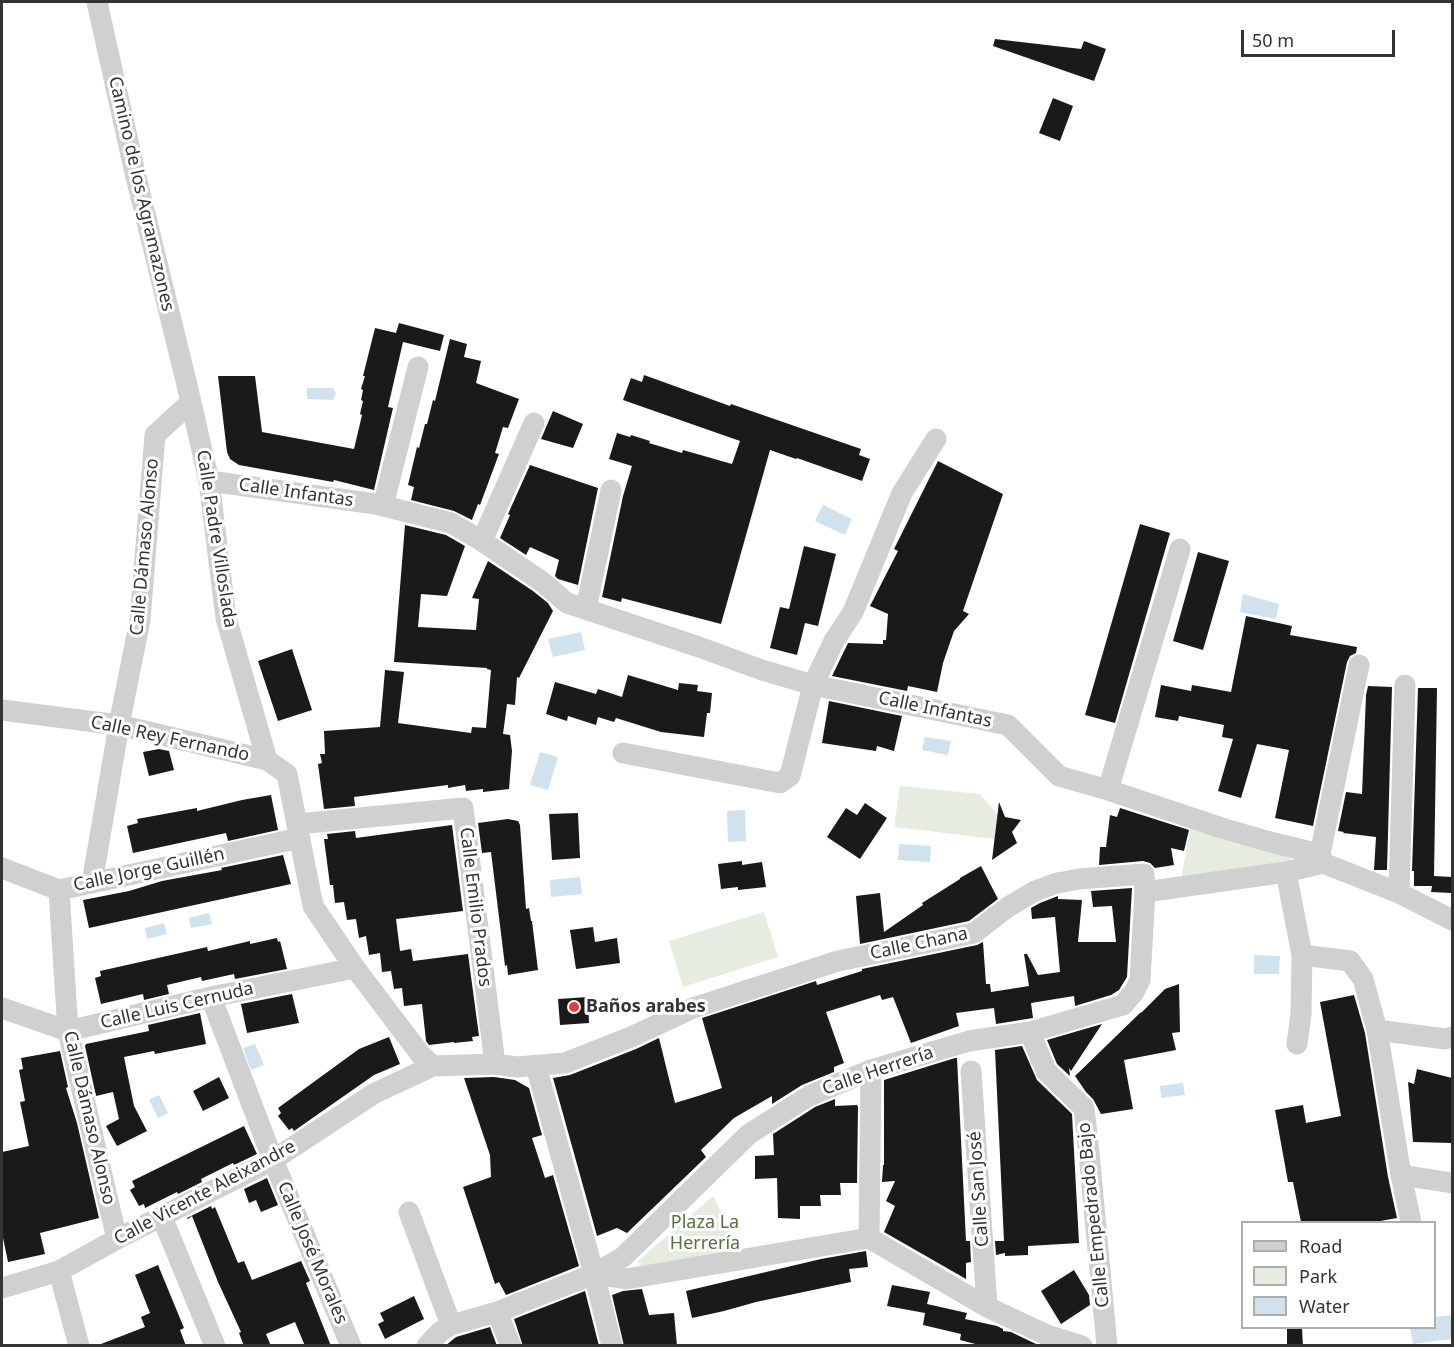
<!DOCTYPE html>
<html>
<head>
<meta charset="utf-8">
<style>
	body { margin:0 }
	#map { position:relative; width:1454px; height:1347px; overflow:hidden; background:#fff; font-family:"Noto Sans",sans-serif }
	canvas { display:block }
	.frame { position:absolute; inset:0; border:3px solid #333; pointer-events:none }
	.legend { position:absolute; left:1241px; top:1221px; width:195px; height:108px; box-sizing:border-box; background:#fff; border:2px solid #adadad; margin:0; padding:8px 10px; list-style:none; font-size:18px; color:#333 }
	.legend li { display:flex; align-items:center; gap:12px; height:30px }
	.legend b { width:30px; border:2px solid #adadad }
	.scale { position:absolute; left:1241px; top:30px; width:154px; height:27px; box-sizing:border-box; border:3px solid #333; border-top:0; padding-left:8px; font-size:18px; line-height:21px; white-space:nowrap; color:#333; -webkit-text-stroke:4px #fff; paint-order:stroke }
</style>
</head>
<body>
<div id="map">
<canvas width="1454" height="1347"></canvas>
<div class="frame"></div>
<ul class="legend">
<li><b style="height:8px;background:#d0d0d0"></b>Road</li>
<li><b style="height:16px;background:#e6ecdf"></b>Park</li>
<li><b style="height:16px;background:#cfe2ee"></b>Water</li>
</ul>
<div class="scale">50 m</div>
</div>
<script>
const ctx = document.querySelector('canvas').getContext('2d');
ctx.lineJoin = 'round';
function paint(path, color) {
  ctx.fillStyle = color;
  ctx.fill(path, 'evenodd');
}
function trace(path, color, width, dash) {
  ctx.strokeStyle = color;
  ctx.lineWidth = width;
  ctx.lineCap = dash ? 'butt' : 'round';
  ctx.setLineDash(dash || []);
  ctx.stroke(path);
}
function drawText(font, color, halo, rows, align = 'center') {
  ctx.font = font + ' "Noto Sans",sans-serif';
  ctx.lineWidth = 6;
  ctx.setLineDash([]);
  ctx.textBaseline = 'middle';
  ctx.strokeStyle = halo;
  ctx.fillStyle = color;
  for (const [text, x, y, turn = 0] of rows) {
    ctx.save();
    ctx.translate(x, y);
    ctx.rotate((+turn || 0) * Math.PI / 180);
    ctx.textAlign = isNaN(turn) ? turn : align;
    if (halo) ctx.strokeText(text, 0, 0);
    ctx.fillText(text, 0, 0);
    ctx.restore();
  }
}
const green = new Path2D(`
	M900 786 980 794 998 815 995 839 894 827Z
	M1191 825 1291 856V865L1181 879Z
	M764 912 778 957 683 987 669 941Z
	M713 1196 741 1251 641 1270 638 1261Z`);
const water = new Path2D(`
	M333 388 336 394 333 400 307 399V388Z
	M823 505 852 519 845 535 815 521Z
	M1243 594 1279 604 1276 619 1240 612Z
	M581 632 585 650 553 657 548 639Z
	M925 737 951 741 948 755 922 750Z
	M540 752 558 757 548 790 530 785Z
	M745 810 746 841 728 842 727 811Z
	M899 844 931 846 930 862 898 860Z
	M580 877 582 894 551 897 550 880Z
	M209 913 212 924 191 928 189 918Z
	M164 923 167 934 147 939 145 928Z
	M1254 955 1280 956 1279 974H1254Z
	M255 1044 264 1065 251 1070 243 1048Z
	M1183 1083 1185 1095 1161 1098 1160 1086Z
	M159 1095 168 1113 158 1118 149 1100Z
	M1452 1315V1339L1413 1344 1410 1328H1434L1435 1317Z`);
const building = new Path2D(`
	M995 39 1081 49 1084 41 1106 49 1094 81 993 46Z
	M1053 98 1073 106 1060 141 1039 133Z
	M399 323 444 335 440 351 403 342 388 407 393 408 374 490 334 480 333 482 239 465 230 459 227 452 218 376H255L262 432 354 449 362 415 360 414 363 401 361 400 363 390 361 389 365 376H363L375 328 396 333Z
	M450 339 467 344 464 357 481 361 476 383 519 399 508 428 503 427 495 453 499 454 480 505 478 504 472 520 454 511 411 500 414 487 408 485 417 447 419 448 425 424H427L433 400 435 401Z
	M644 375 730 406 731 404 861 449 859 455 870 459 862 481 797 458 796 459 770 450 721 624 622 598 621 602 602 597 623 496 632 466 609 459 617 433 630 437 631 435 650 441 649 443 682 453 683 450 732 464 740 441 623 400 631 378 642 382Z
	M553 411 583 424 573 448 541 439Z
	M938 461 1003 494 963 611 969 614 954 631 943 663 937 692 908 686 907 691 832 676 848 643 883 644V640H886L888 614 870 606 898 551 894 549Z
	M530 465 598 488 578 585 558 579 555 576 559 560 530 547 526 555 500 538 510 515 508 514Z
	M1140 524 1170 533 1115 723 1085 715Z
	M405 525 446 535 465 546 447 596 421 594 418 627 476 630 479 599 472 598 488 561 533 591 548 603 553 611 519 678 517 677 515 705 507 704 503 734 510 735 512 751 509 789 483 792V789L466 791 465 785 448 788V785L354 797 355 806 324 809 318 764 322 763 320 754H325L324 731 380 727 385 670 404 672 398 723 471 733 472 727 486 728 491 670 487 669V668L394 662Z
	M804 546 836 554 818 626 805 623 797 655 770 648 780 607 789 609Z
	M1198 552 1229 561 1203 650 1173 641Z
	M1246 616 1292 626 1290 635 1357 647 1356 653 1350 656 1347 662 1313 826 1275 818 1289 750 1257 744 1241 798 1218 791 1233 739 1222 737 1224 725 1179 716 1178 721 1155 717 1161 685 1191 691 1192 685 1231 692Z
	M292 649 312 710 278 721 258 661Z
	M628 675 678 690 679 683 698 685 697 691 712 693 710 713H707L704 737 661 732 616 718 614 722 598 717 596 725 568 716 567 721 546 714 555 682 596 694 598 689 622 697Z
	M1368 686 1392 687 1387 870H1374L1376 837 1343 833 1344 832 1338 831 1346 792 1362 794 1366 695Z
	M1418 688H1437L1434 876 1452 877V893L1431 892 1432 886H1414V871H1412Z
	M829 701 902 716 894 751 877 746 876 751 822 743Z
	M159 749 169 751 174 770 149 776 143 752Z
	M271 795 278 830 228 841 226 833 133 853 127 826 138 823 137 819 197 808V811L242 800Z
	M999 802 1005 817 1021 820 1012 832 1017 843 992 860Z
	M865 803 887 818 860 859 827 837 846 808 857 815Z
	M1120 808 1189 830 1184 851 1171 848 1174 865 1155 868 1150 863 1143 861 1099 865 1100 847H1106L1110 815 1117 817Z
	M578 813 580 858 552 860 549 814Z
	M508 819 518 821 520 825 526 909 529 908 531 921H532L538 970 508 975 507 965 505 966 491 852 482 853 478 823Z
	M452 825 463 911 396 919 400 951 411 949 413 961 468 954 479 1036 472 1037 473 1041 454 1043V1042L429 1045 426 1041 422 1004 404 1006 402 988 394 989 391 971 382 972 380 953 369 955 366 936 359 938 356 919 347 920 344 902 335 903 333 885H330L324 839H328L327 834 355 831 356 838Z
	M283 855 291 884 89 928 83 900 129 891 162 881 222 870 221 868Z
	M742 861V865L762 862 766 887 738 890V887L721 889 718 864Z
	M981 866 998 899 969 921 860 944 856 896 880 893 884 932 923 905 922 903 960 879V878Z
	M1132 888 1127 977 1119 990 1111 995 1075 1006 1074 996 1031 1003 1033 1018 996 1024 994 1008 956 1013 959 1026 911 1043 893 997 882 1000 880 995 826 1012 844 1063 834 1067V1072L802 1085 772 1104V1096L734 1118 701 1150 706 1157 627 1233 617 1228 597 1236 553 1078 570 1075 636 1049 659 1038 675 1103 698 1096 722 1088 702 1018 816 981 817 985 862 971V969L977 945 983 942 986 984H990L991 992 1029 986 1024 954H1027L1038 975 1060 972 1055 917 1032 919 1031 908 1040 903 1058 896V899L1082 900 1078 942H1116L1112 906 1093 907 1091 891Z
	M593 927 595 942 617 938 620 963 576 969 570 930Z
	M277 938 278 942 280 941 287 969 235 979 234 974 202 981 201 977 167 985 169 994 144 1000 143 994 101 1004 95 978 101 976 100 971 207 947 208 951 250 941V944Z
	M1179 984 1180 1032 1172 1033 1176 1050 1124 1060 1133 1109 1101 1114 1093 1099 1086 1092 1075 1076 1140 1013 1142 1012 1165 989Z
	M292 994 299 1023 247 1033 241 1004Z
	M1354 995 1365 1033 1388 1177 1397 1218 1375 1222H1301L1293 1182H1288L1275 1110 1303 1105 1306 1123 1341 1116 1320 1002Z
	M588 997 589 1023 560 1025 558 999Z
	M200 1013 206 1044 155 1054 154 1051 124 1057 134 1106 147 1131 117 1146 106 1126 119 1119 113 1092 96 1096 85 1046 86 1044 149 1031 148 1025Z
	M1102 1024 1071 1071 1069 1068 1070 1076 1057 1064 1047 1040Z
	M389 1037 400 1064 374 1075 294 1131 292 1128 289 1130 278 1116 281 1113 278 1108 359 1049Z
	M1022 1046 1037 1080 1072 1114 1079 1243 1028 1246V1255L1005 1256V1253L996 1255 995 1241H1004L995 1050Z
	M60 1051 68 1087 66 1088 77 1123 99 1218 40 1233 45 1254 8 1262 2 1233V1152L29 1146 20 1102 25 1101 19 1070 23 1069 21 1058Z
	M955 1058H957L966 1241H970L971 1262 966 1263V1279L884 1232 895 1206 886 1201 895 1181 882 1182 883 1165H884V1080Z
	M1417 1069 1452 1078V1143L1413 1142 1408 1082 1414 1084Z
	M219 1077 229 1098 203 1111 193 1091Z
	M494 1077 515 1080 529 1088 542 1135 532 1138 545 1178 553 1175 579 1266 506 1295 499 1282 495 1284 463 1187 491 1177 490 1155 464 1078Z
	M835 1099V1106L857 1105 858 1107 857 1183H840L841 1195H820L821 1206H800V1219L778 1218 777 1178 755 1179V1156L774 1155 773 1134 815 1107Z
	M244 1126 257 1154 234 1165 233 1163 201 1179 202 1182 178 1194 177 1192 145 1208 144 1204 139 1206 130 1190 135 1187 132 1181Z
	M267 1178 278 1205 261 1212 256 1200 249 1203 244 1189Z
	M211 1206 212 1209 215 1207 238 1263 244 1261 252 1280 301 1261 310 1281 306 1283 331 1346H305L295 1322 266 1334 271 1346H244L239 1333 241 1332 218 1282 192 1216 188 1219 187 1218Z
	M866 1251 868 1267 849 1269 851 1282 756 1302 724 1311 692 1318 686 1291 821 1259Z
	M158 1265 184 1328 180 1330 186 1346H101V1344L145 1327 141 1317 150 1313 135 1275Z
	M1074 1270 1089 1295 1090 1305 1061 1324 1041 1291Z
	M892 1285 930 1292 927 1304 967 1313 965 1319 997 1326 1003 1329V1331L1011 1332 1036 1344V1346H983L960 1340 961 1334 923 1325 925 1313 887 1306Z
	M642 1289 649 1315 674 1313 677 1346H624L612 1295 623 1291Z
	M585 1291 599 1346H523L514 1319Z
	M414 1296 424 1319 385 1339 378 1324 384 1321 380 1313Z
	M490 1327 497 1346H445L456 1337Z
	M1287 1328H1302L1303 1346H1287Z`);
const minor = new Path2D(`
	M97 2 135 173 187 385 209 481 226 618 267 760
	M209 481 376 504 451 523 482 541 541 581 567 603 699 647 762 670 813 685 1008 725 1059 776 1108 790 1225 829 1274 843 1320 854 1323 863
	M383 506 418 367
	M482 541 534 423
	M586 609 611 490
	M2 710 119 725 267 760 287 774 313 906 355 968 421 1055 433 1066
	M623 753 780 783 790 776 813 685 834 641 853 612 902 493 936 439
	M1108 790 1180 549
	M297 824 463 808 495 1064
	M1320 854 1359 665
	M1323 863 1399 893 1452 920
	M2 868 59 890 300 838
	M1286 872 1302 955 1350 961 1363 979 1377 1030 1401 1175 1452 1183
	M92 883 119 725 140 620 155 435 191 402
	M59 890 68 1031 117 1239
	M1399 893 1405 685
	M211 997 273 1160 351 1346
	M2 1008 68 1031 211 997 355 968
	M1377 1030 1445 1039 1452 1037
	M1030 1032 1046 1071 1084 1108 1089 1153 1107 1346
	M1297 1044 1301 1014 1302 955
	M536 1066 594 1274 612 1346
	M971 1071 987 1307
	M1401 1175 1411 1222
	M409 1212 451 1325
	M162 1217 215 1346
	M869 1238 871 1070
	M59 1271 79 1346
	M594 1274 626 1279 869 1238 987 1307 1047 1335 1082 1346
	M2 1288 59 1271 117 1239 273 1160 375 1093 433 1066 495 1064 517 1067 565 1063 631 1037 693 1008 838 961 974 933 1008 907 1035 891 1057 883 1079 879 1144 874 1145 892 1286 872 1323 863
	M497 1312 511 1346
	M427 1346 440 1332 451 1325 497 1312 594 1274 623 1257 749 1134 809 1096 871 1070 969 1041 1030 1032 1123 1005 1134 992 1140 980 1145 892`);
const markers = [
	[574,1007,6,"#e63946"]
];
const streetNames = [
	["Camino de los Agramazones",141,194,77],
	["Calle Infantas",296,493,8],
	["Calle Padre Villoslada",216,539,81],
	["Calle Dámaso Alonso",145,547,-85],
	["Calle Infantas",935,710,12],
	["Calle Rey Fernando",170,739,12],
	["Calle Jorge Guillén",149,870,-12],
	["Calle Emilio Prados",475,907,83],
	["Calle Chana",919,944,-12],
	["Calle Luis Cernuda",177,1006,-13],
	["Calle Herrería",878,1071,-19],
	["Calle Dámaso Alonso",89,1118,77],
	["Calle San José",979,1189,-94],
	["Calle Vicente Aleixandre",205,1193,-28],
	["Calle Empedrado Bajo",1094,1215,-96],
	["Calle José Morales",312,1253,67]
];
const poiNames = [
	["Baños arabes",586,1007]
];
const parkNames = [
	["Plaza La",705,1223],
	["Herrería",705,1244]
];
paint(green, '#e6ecdf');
paint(water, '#cfe2ee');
paint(building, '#1a1a1a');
trace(minor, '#d0d0d0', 21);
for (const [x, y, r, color] of markers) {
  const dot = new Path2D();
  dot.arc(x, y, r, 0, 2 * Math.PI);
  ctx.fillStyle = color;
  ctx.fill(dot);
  trace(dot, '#fff', 2);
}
drawText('18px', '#333', '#fff', streetNames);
drawText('bold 18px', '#333', '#fff', poiNames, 'left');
drawText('18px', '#56703f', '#fff', parkNames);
</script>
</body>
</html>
